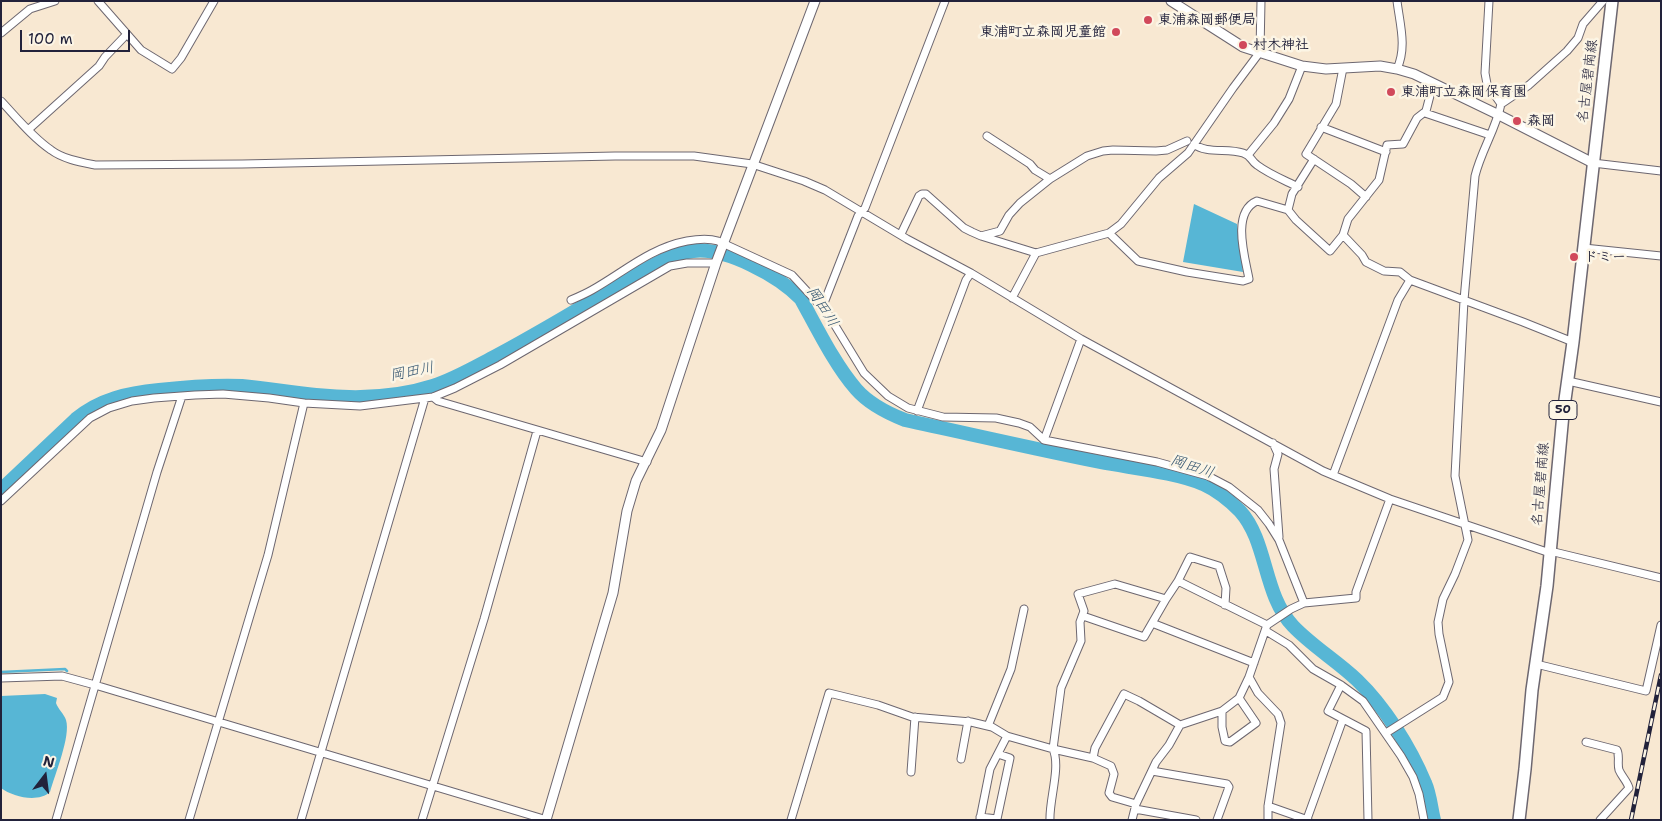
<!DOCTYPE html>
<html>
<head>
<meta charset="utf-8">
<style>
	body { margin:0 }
	#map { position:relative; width:1662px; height:821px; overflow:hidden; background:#f8e8d2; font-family:"Shantell Sans",sans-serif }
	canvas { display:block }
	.frame { position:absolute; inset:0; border:2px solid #22223b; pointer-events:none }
	.north { position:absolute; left:20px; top:751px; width:50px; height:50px; -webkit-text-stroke:4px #fcf5e5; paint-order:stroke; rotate:15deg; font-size:14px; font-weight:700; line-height:20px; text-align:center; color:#22223b }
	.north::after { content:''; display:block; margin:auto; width:18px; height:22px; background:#22223b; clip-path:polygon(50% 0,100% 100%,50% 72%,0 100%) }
	.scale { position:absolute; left:20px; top:30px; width:110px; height:22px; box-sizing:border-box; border:2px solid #22223b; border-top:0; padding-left:6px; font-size:15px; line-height:18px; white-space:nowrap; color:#22223b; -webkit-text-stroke:4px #fcf5e5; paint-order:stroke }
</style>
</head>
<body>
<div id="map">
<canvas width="1662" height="821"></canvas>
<div class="frame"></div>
<div class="north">N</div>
<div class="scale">100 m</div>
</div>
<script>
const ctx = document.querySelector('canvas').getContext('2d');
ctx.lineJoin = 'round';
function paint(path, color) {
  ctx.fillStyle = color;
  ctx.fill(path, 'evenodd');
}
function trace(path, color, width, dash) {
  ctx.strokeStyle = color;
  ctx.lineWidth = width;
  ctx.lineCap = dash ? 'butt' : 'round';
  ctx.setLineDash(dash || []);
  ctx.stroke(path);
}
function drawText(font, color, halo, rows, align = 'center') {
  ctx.font = font + ' "Shantell Sans","Klee One",sans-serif';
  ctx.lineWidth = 5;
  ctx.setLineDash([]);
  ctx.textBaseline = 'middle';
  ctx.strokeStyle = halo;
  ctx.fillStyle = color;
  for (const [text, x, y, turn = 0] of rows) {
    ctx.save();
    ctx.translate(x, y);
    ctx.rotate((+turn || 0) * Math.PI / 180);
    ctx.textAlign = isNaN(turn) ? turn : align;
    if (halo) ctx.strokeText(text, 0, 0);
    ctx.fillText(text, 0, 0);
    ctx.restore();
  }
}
const water = new Path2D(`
	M1194 204 1237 224 1243 272 1183 262Z
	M45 694 57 698 56 703C58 709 64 714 66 720 71 736 55 774 50 792 38 803 13 797 1 788V696Z`);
const stream = new Path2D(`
	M1 672 65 669 67 671`);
const river = new Path2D(`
	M1 490 76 419C100 399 128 393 159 390 186 387 215 385 242 386 267 388 291 393 316 395 354 399 396 398 433 386 455 379 475 367 496 356 535 335 574 312 612 289 637 275 664 255 693 251 726 247 779 276 801 299 817 328 835 365 856 389 869 404 887 413 905 420 970 434 1035 449 1100 462 1131 468 1175 472 1203 484 1216 490 1230 501 1240 511 1268 542 1263 595 1293 626 1312 646 1337 661 1357 680 1385 707 1410 747 1425 783 1430 794 1431 808 1434 820`);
const minor = new Path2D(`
	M98 1 141 50 172 69 181 58 214 1
	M1489 1 1485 73 1487 84 1501 104
	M1 33 30 9 55 1
	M1343 68 1336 104 1306 154 1351 184 1366 197
	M1397 69C1407 47 1400 25 1397 1
	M1 101C17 118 32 137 51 150 63 159 80 162 95 165L242 164 615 156H694L752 164 804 181 825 190 907 239 971 273 1081 339 1323 471 1390 499 1550 553
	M1425 113 1490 135
	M1321 127 1386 152
	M28 130 99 66 105 57 127 34
	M987 136 1030 164 1035 170 1050 179
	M1194 144C1206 154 1227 148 1243 153 1252 156 1250 160 1257 165 1269 174 1284 180 1298 187
	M1248 155 1274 123 1289 99 1302 66
	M1593 163 1661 171
	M1288 210 1292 194 1314 159
	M1109 233 1138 261 1187 272 1243 281 1249 279C1245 257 1231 212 1257 201L1288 210 1296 220 1330 251 1343 235 1348 219 1379 180 1387 145 1403 144 1417 118 1426 111 1433 84
	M901 234 919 196 922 194H926L964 228 972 232 981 236 1000 231 1009 215 1020 203 1050 179 1087 156 1103 151 1113 150 1156 151 1167 150 1187 141
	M1343 235 1362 255 1366 262 1384 271 1400 272 1410 280 1523 322 1573 342
	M981 236 1036 253
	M1584 248 1661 256
	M1012 298 1036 253 1109 233 1121 224 1159 178 1188 153 1233 88 1260 52 1261 1
	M571 300C578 297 585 294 592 290 624 272 650 248 687 241 698 239 708 238 718 241L792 275 828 314 864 373 888 396 908 408 943 417 996 418 1019 423 1030 427 1044 440 1157 462 1208 476 1229 487 1258 510 1269 524 1279 540 1304 603
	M821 306 824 303 858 216 865 208 945 1
	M1568 381 1661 402
	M433 397 438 401 647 462
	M917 411 966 280 971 273
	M1044 440 1081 339
	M1273 443 1278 454 1274 469 1279 537
	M1333 475 1398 300 1410 280
	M1 501 90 418 109 408 132 401 154 398 195 395 223 394 269 398 304 403 360 406 433 397 455 388 500 365 670 266 687 263H716
	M1550 551 1661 578
	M1178 581 1267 625
	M1083 616 1144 637 1166 599
	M1152 623 1254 663
	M1266 631 1289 645 1313 669 1341 685 1363 701 1401 756 1413 777 1419 794 1424 820
	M1536 664 1646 691 1661 625
	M1249 677 1258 693 1278 714 1281 723 1268 806V820
	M1 678 62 676 95 685 547 820
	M1341 685 1328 711 1366 731 1368 820
	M1222 711V727L1225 741 1230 742 1256 723 1239 698
	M988 726 1011 669 1024 609
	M1386 733 1443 697 1449 682 1439 634 1438 622 1443 599 1455 574 1468 540 1455 476 1464 300 1475 176C1481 151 1496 129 1501 104L1529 85 1567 51 1578 38 1583 24 1603 1
	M1586 742 1617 750C1620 756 1617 763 1619 770 1622 777 1627 781 1629 788L1600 820
	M1093 758 1095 748 1124 694 1139 701 1180 725
	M961 759 968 721
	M1152 771 1227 784 1229 787 1217 820
	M911 772 915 717
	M1268 806 1308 820
	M1135 809 1196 820
	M980 817 997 819 1010 758 998 754
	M980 819 990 769 1007 736
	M1307 819 1343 719
	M56 820 157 472 182 396
	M189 820 268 555 304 403
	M301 820 425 398
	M422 820 484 619 537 431
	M791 820 829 693 878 705 912 717 971 722 992 727 1007 736 1053 749 1093 758 1111 766 1114 774 1109 793 1112 797 1136 804
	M1050 820C1049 800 1061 767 1053 749L1061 688 1081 641 1080 622 1084 611 1078 594 1115 584 1166 599 1178 581 1190 557 1219 566 1226 588 1225 605
	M1132 820 1136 804 1156 762 1169 745 1180 725 1222 711 1239 698 1249 677 1267 625 1291 609 1304 603 1356 598V592L1390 499`);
const tertiary = new Path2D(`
	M1171 1 1243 47 1302 66 1326 69 1380 66 1397 69 1414 74 1499 115 1593 163
	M546 820 613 593 627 511 636 481 661 430 716 263 815 1`);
const primary = new Path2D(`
	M1519 820 1525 769 1532 690 1547 586 1563 414 1573 342 1612 1`);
const rail = new Path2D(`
	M1631 820 1661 675`);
const markers = [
	[1148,20,5,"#d1495b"],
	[1116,32,5,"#d1495b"],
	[1243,45,5,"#d1495b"],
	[1391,92,5,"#d1495b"],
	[1517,121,5,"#d1495b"],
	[1574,257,5,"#d1495b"]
];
const shields = [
	[1563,410,28]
];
const shieldNames = [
	["50",1563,410]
];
const poiNames = [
	["東浦森岡郵便局",1158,20],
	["東浦町立森岡児童館",1106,32,"right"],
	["村木神社",1253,45],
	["東浦町立森岡保育園",1401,92],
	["森岡",1527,121],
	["ドミー",1584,257]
];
const streetNames = [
	["名古屋碧南線",1588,81,-83],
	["名古屋碧南線",1541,484,-85]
];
const waterNames = [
	["岡田川",822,307,57],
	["岡田川",412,372,-11],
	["岡田川",1192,467,18]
];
paint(water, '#57b6d5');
trace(stream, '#57b6d5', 2.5);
trace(river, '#57b6d5', 14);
trace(minor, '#6d6770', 9);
trace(tertiary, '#6d6770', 11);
trace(primary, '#6d6770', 14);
trace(minor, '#fff', 7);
trace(tertiary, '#fff', 9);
trace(primary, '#fff', 11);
trace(rail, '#22223b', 4.5);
trace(rail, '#fcf5e5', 2.5, [8]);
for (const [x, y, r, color] of markers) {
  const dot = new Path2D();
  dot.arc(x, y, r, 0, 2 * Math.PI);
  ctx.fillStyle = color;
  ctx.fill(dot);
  trace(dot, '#fcf5e5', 2);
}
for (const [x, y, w] of shields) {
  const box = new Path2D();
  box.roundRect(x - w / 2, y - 9.5, w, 19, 4);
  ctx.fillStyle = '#fcf5e5';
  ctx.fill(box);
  trace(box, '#22223b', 1);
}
drawText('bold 12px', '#22223b', null, shieldNames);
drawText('bold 14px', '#22223b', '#fcf5e5', poiNames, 'left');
drawText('14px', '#22223b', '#fcf5e5', streetNames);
drawText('italic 15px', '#355671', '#fcf5e5', waterNames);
</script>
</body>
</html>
